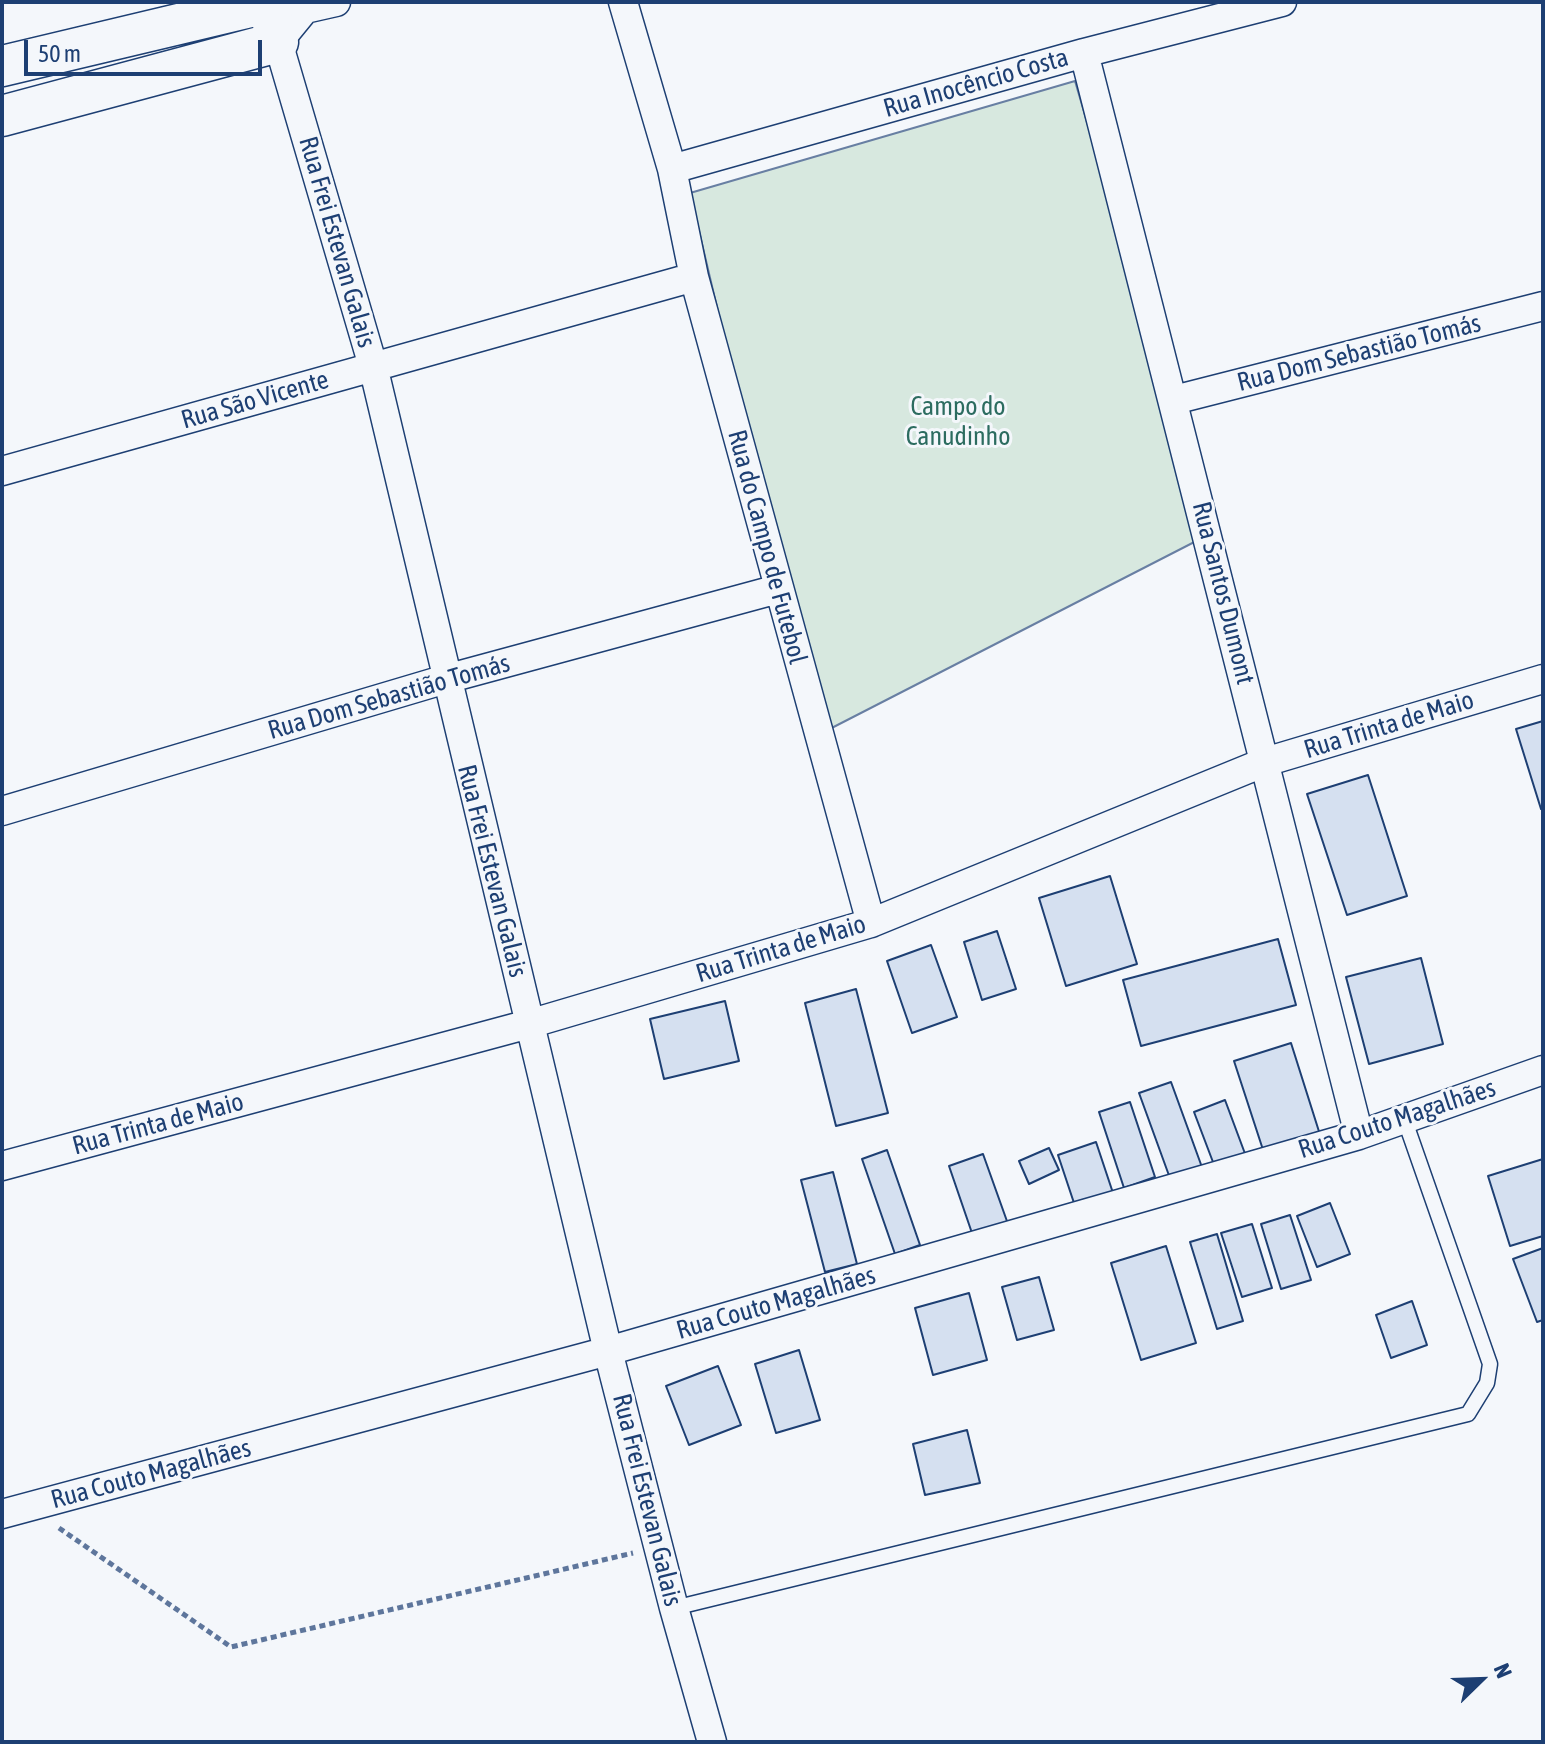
<!DOCTYPE html>
<html>
<head>
<meta charset="utf-8">
<style>
	body { margin:0 }
	#map { position:relative; width:1545px; height:1744px; overflow:hidden; background:#f4f7fb; font-family:"Asap Condensed",sans-serif }
	canvas { display:block }
	.frame { position:absolute; inset:0; border:4px solid #1d3f73; pointer-events:none }
	.north { position:absolute; left:1441px; top:1640px; width:80px; height:80px; -webkit-text-stroke:6px #f4f7fb; paint-order:stroke; rotate:67deg; font-size:22px; font-weight:700; line-height:32px; text-align:center; color:#1d3f73 }
	.north::after { content:''; display:block; margin:auto; width:28px; height:36px; background:#1d3f73; clip-path:polygon(50% 0,100% 100%,50% 72%,0 100%) }
	.scale { position:absolute; left:24px; top:40px; width:238px; height:36px; box-sizing:border-box; border:4px solid #1d3f73; border-top:0; padding-left:10px; font-size:24px; line-height:28px; white-space:nowrap; color:#1d3f73; -webkit-text-stroke:6px #f4f7fb; paint-order:stroke }
</style>
</head>
<body>
<div id="map">
<canvas width="1545" height="1744"></canvas>
<div class="frame"></div>
<div class="north">N</div>
<div class="scale">50 m</div>
</div>
<script>
const ctx = document.querySelector('canvas').getContext('2d');
ctx.lineJoin = 'round';
function paint(path, color) {
  ctx.fillStyle = color;
  ctx.fill(path, 'evenodd');
}
function trace(path, color, width, dash) {
  ctx.strokeStyle = color;
  ctx.lineWidth = width;
  ctx.lineCap = dash ? 'butt' : 'round';
  ctx.setLineDash(dash || []);
  ctx.stroke(path);
}
function drawText(font, color, halo, rows, align = 'center') {
  ctx.font = font + ' "Asap Condensed",sans-serif';
  ctx.lineWidth = 6;
  ctx.setLineDash([]);
  ctx.textBaseline = 'middle';
  ctx.strokeStyle = halo;
  ctx.fillStyle = color;
  for (const [text, x, y, turn = 0] of rows) {
    ctx.save();
    ctx.translate(x, y);
    ctx.rotate((+turn || 0) * Math.PI / 180);
    ctx.textAlign = isNaN(turn) ? turn : align;
    if (halo) ctx.strokeText(text, 0, 0);
    ctx.fillText(text, 0, 0);
    ctx.restore();
  }
}
const green = new Path2D(`
	M1075 81 1208 535 818 735 690 193Z`);
const building = new Path2D(`
	M1543 721V808L1541 809 1516 729Z
	M1368 775 1407 896 1347 915 1307 794Z
	M1110 876 1137 964 1066 986 1039 898Z
	M997 931 1016 989 982 1000 964 942Z
	M1278 939 1296 1005 1141 1046 1123 980Z
	M931 945 957 1017 912 1033 887 961Z
	M1421 958 1443 1044 1369 1064 1346 977Z
	M856 989 888 1113 836 1126 805 1003Z
	M725 1001 739 1061 664 1079 650 1019Z
	M1291 1043 1322 1141 1266 1159 1234 1061Z
	M1171 1082 1203 1170 1171 1181 1139 1093Z
	M1225 1100 1247 1159 1216 1170 1194 1112Z
	M1130 1102 1155 1177 1124 1188 1099 1112Z
	M1096 1142 1114 1196 1076 1209 1058 1155Z
	M1049 1148 1059 1170 1029 1184 1019 1161Z
	M887 1150 920 1245 895 1254 862 1159Z
	M983 1154 1008 1224 973 1236 949 1166Z
	M1543 1159V1236L1510 1246 1488 1176Z
	M833 1172 857 1264 825 1272 801 1180Z
	M1330 1203 1350 1254 1317 1267 1297 1216Z
	M1290 1215 1311 1280 1281 1289 1261 1224Z
	M1252 1224 1272 1288 1242 1297 1221 1233Z
	M1217 1234 1243 1321 1217 1329 1190 1242Z
	M1166 1246 1196 1343 1141 1360 1111 1263Z
	M1543 1248V1320L1537 1322 1513 1259Z
	M1039 1277 1054 1330 1017 1340 1002 1287Z
	M969 1293 987 1360 933 1375 915 1308Z
	M1412 1301 1427 1345 1391 1358 1376 1315Z
	M799 1350 820 1420 776 1433 755 1364Z
	M718 1366 741 1425 689 1445 666 1386Z
	M967 1430 980 1483 925 1495 913 1444Z`);
const path = new Path2D(`
	M59 1528 231 1647 633 1553`);
const lane = new Path2D(`
	M674 1608 1468 1414 1487 1383 1490 1364 1404 1118`);
const street = new Path2D(`
	M623 2 672 169 694 277 871 923
	M287 6 305 9 336 2
	M305 9 278 42 373 366 608 1351 674 1608 712 1742
	M1084 53 1359 1135
	M672 169 1084 53 1282 2
	M1174 400 1543 306
	M2 471 694 277
	M2 811 446 679 778 589
	M2 1166 529 1024 871 923 1265 762 1543 679
	M2 1514 608 1351 1359 1135 1543 1070`);
const secondary = new Path2D(`
	M2 66 267 3
	M2 116 278 42 267 2`);
const streetNames = [
	["Rua Inocêncio Costa",976,83,-16],
	["Rua Frei Estevan Galais",337,242,74],
	["Rua Dom Sebastião Tomás",1359,353,-14],
	["Rua São Vicente",255,400,-16],
	["Rua do Campo de Futebol",767,547,75],
	["Rua Santos Dumont",1223,593,76],
	["Rua Dom Sebastião Tomás",389,697,-16],
	["Rua Trinta de Maio",1389,725,-17],
	["Rua Frei Estevan Galais",492,871,76],
	["Rua Trinta de Maio",781,949,-17],
	["Rua Couto Magalhães",1397,1119,-18],
	["Rua Trinta de Maio",158,1124,-15],
	["Rua Couto Magalhães",776,1303,-16],
	["Rua Couto Magalhães",151,1474,-15],
	["Rua Frei Estevan Galais",647,1500,76]
];
const parkNames = [
	["Campo do",958,407],
	["Canudinho",958,437]
];
paint(green, '#d7e8df');
trace(green, '#687fa3', 2);
paint(building, '#d5e0f0');
trace(building, '#1d3f73', 2);
trace(lane, '#1d3f73', 17);
trace(street, '#1d3f73', 31);
trace(secondary, '#1d3f73', 43);
trace(path, '#5e769c', 5, [6, 4]);
trace(lane, '#f4f7fb', 14);
trace(street, '#f4f7fb', 28);
trace(secondary, '#f4f7fb', 40);
drawText('26px', '#1d3f73', '#f4f7fb', streetNames);
drawText('26px', '#2c6c60', '#f4f7fb', parkNames);
</script>
</body>
</html>
